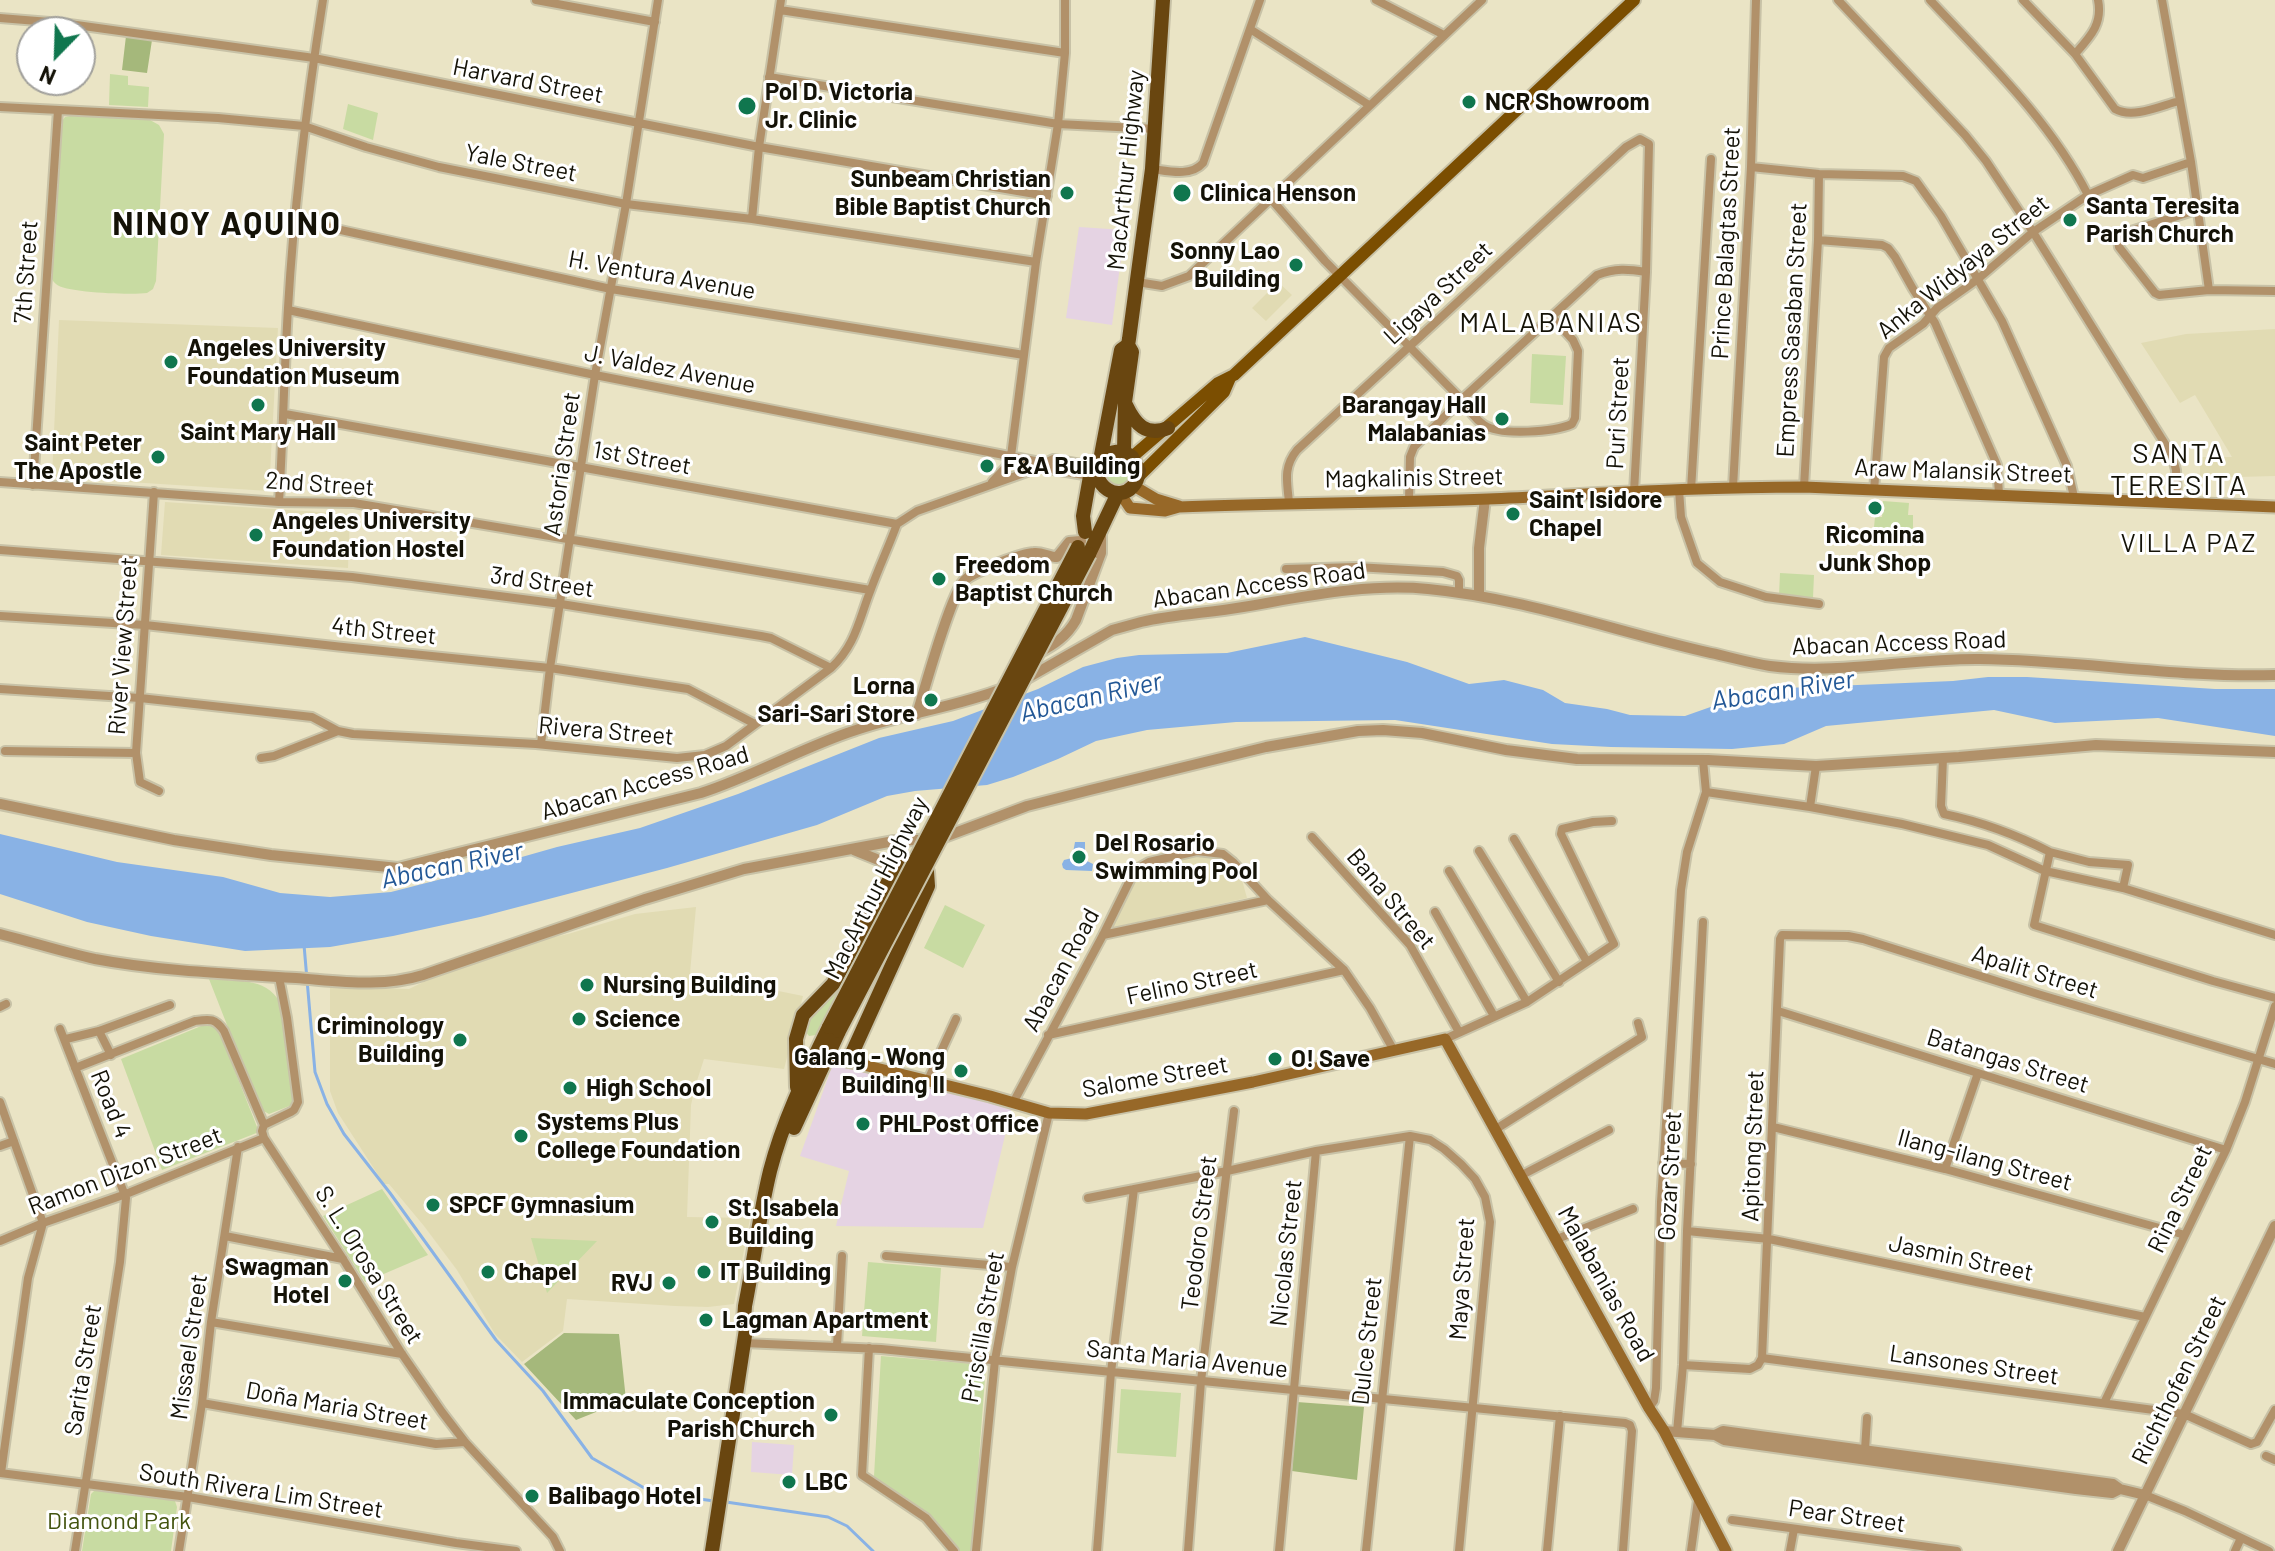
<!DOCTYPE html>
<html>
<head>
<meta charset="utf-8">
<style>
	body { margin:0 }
	#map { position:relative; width:2275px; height:1551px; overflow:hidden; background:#eae4c5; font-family:Barlow,sans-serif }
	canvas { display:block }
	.north { position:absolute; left:16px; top:16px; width:80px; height:80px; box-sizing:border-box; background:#fff; border:2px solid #a1a09c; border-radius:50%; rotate:203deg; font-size:22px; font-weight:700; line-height:32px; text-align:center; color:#141207 }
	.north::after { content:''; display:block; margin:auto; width:28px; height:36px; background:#10764e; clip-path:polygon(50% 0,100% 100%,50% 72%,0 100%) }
</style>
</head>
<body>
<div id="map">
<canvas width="2275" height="1551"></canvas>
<div class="north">N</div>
</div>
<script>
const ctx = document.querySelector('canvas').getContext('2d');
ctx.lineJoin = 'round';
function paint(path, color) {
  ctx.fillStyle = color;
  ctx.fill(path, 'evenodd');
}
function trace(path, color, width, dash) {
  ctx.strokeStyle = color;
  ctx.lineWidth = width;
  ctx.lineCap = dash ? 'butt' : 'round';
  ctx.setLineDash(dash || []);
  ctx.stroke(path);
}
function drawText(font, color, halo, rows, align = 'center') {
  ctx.font = font + ' Barlow,sans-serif';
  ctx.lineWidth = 6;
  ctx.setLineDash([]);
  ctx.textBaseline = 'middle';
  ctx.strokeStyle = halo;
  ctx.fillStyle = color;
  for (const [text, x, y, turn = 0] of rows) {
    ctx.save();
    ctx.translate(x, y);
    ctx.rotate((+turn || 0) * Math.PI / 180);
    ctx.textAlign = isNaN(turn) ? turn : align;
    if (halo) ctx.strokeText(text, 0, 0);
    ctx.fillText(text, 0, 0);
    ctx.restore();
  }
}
const commercial = new Path2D(`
	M1079 227 1125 230 1112 325 1066 318Z
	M835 1058 1012 1106 983 1228 836 1226 849 1171 800 1156Z
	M752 1442 794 1445 792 1475 751 1472Z`);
const built = new Path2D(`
	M1278 282 1292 295 1266 321 1252 308Z
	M59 320 278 328 269 491 52 477Z
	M2275 329V476L2200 478V457H2232L2195 395 2180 403 2141 343 2186 334Z
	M165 502 350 514 348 568 161 555Z
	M1199 854 1216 856 1224 861 1242 880 1247 898 1111 928 1132 877 1143 865Z
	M696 907 690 973 803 996 784 1069 704 1059 695 1087 691 1105 687 1217 750 1218 734 1304 708 1307 675 1306 567 1299 563 1331 522 1362 495 1334 457 1270 424 1226 389 1184H384L338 1113 330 1091V987L409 989 485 952 568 934 635 914Z`);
const green = new Path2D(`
	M110 74 128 76V85L149 87 148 107 109 105Z
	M348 104 378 113 373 140 343 129Z
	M75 115 150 120 159 125 164 134 156 281 153 289 147 293C132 295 65 293 56 284 51 280 52 278 51 272L60 124 65 117Z
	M1532 354 1566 356 1563 405 1530 403Z
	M1107 474a12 12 0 1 1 24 0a12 12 0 1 1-24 0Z
	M1883 501 1909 503 1908 515H1913V529H1906L1905 540 1881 539 1882 527H1874L1875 517H1882Z
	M1780 573 1814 575 1813 598 1779 596Z
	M945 905 985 925 963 968 924 948Z
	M844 978 816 1035 809 1036 805 1031 808 1023 838 982Z
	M209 979C240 982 270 976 283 1009L293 1098 292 1105 269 1114 260 1109Z
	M206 1024 215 1025 218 1028 259 1132 162 1170 121 1059Z
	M382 1189 428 1255 365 1282 323 1216Z
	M531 1238 597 1241 547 1293Z
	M868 1262 941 1268 936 1342 862 1336Z
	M881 1356 986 1365 972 1551H959L937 1526 874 1476Z
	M1121 1389 1181 1393 1176 1457 1117 1453Z
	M96 1489 175 1501 177 1507 171 1551H82L91 1494Z`);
const forest = new Path2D(`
	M126 36 152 40 147 73 122 70Z
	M564 1333 619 1334 626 1400 576 1420 524 1364Z
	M1297 1402 1364 1407 1357 1480 1292 1471Z`);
const water = new Path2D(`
	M1305 637 1407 662 1469 684 1504 680 1543 690 1565 703 1607 709 1630 715 1685 716 1719 704 1786 688 1953 681 1988 677H2027L2215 689H2275V736L2158 718 2055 723 1994 710 1826 726 1784 744 1732 749 1611 747 1552 744 1395 720 1236 722 1147 730 1096 741 1058 759 1013 777 987 785 915 791 887 796 817 825 667 868 480 917 393 936 330 947 245 951 151 936 87 922 0 894V834L117 862 223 877 280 893 330 897 391 892 469 872 557 847 640 828 738 794 879 738 953 721 1038 689 1083 667 1117 658 1139 655 1227 653Z
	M1075 842H1085V860L1093 864 1092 871 1066 870 1063 868 1062 864 1064 860 1072 858Z`);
const stream = new Path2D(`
	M304 945 315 1072 327 1104 344 1134 390 1193 496 1340 543 1391 592 1458 646 1489 671 1495 714 1501
	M726 1502 828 1517 847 1526 873 1551`);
const minor = new Path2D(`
	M536 0 655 22
	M1376 0 1444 35
	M1838 0 1965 135 1986 161 2033 232 2172 455 2176 470 2177 503
	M1930 0C1987 61 2049 119 2088 195
	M2023 0 2075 54 2115 109C2133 119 2160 106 2179 101
	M2162 0 2191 162 2209 290
	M780 10 1065 53
	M0 18 62 23 314 58 759 147 1047 196
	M1250 29 1369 105
	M2075 54C2090 37 2103 24 2098 0
	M769 77 1058 124 1156 129
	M0 107 218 118 304 126 366 147 439 167 626 204 752 219 1036 262
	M1751 167 1819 174 1903 176 1916 181 1941 216 2002 321 2067 466 2074 497
	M1152 169C1168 171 1191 177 1203 163L1260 0
	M1271 199 1325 261 1463 401C1469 410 1475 419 1484 425 1501 436 1554 432 1572 424L1575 418 1578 351 1573 340 1551 316
	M2196 210 2131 231 2118 240 2119 247 2155 293 2159 295 2209 290 2275 291
	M752 219 759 147 781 0
	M295 220 611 289 1024 355
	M1818 240 1882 245 1888 248 1895 257 1913 289 1935 323 1997 465 1999 494
	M1137 282 1162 286 1189 276 1482 0
	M288 310 595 375 1045 463 1054 470 1090 476
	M285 414 897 524
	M1045 463 1053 459 1092 466
	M0 482 279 502 354 503 870 590
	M992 482 1006 467 1011 456 1036 262 1058 124 1065 53V0
	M33 485 58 110
	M1733 487 1751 167 1756 0
	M1804 487 1818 240 1819 174
	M1679 490 1681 517 1697 563 1720 582 1766 597 1819 604
	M1691 490 1711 159
	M1874 491 1884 357 1889 348 1923 324 1937 308 1978 279 2033 232 2088 195 2133 175 2143 178 2191 162
	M154 492 136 753 140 782 159 791
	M1409 500 1410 457 1414 447 1461 400 1597 275C1615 268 1628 269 1646 272
	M279 502C283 438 284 373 288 308 294 205 307 102 323 0
	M1289 502C1287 482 1283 467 1297 450L1626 147 1640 139 1649 144 1646 272 1634 492
	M0 550 352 577 561 604 761 636 771 638 831 668
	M1286 569 1356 567 1443 572 1457 576 1459 580V593
	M0 616 145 625 343 647 550 668 688 689 755 724
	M0 689 140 698 312 717 338 731 353 734 536 744 677 758 705 755 726 746 831 668C856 645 859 619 871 589 879 567 889 546 897 524L917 511 1027 472 1040 462
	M541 744 550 668 595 375 626 204 658 0
	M5 751 136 753
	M261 758 274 756 338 731
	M1943 758 1941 806 1944 814C1982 822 2015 834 2050 852L2034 925 2213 981 2275 998
	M1706 792 1810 807 1902 824 1988 845 2045 871 2123 888 2275 935
	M1810 807 1816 766
	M1312 837 1410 945 1459 1032
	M1514 839 1586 960
	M1479 851 1559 982
	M2050 852 2089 862 2128 865 2123 888
	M1449 871 1527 1002
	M1435 912 1494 1016
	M1103 935 1268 900
	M279 977 287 1018 298 1102 294 1110 291 1112 264 1125 262 1131 264 1138 343 1259 402 1354 442 1412 465 1442 553 1537 560 1551
	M0 1007 6 1004
	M1778 1011 2226 1150
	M60 1029 126 1198 120 1262 75 1551
	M99 1031 111 1055
	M1048 1035 1344 970
	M66 1039 99 1031 170 1005
	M1445 1039 1527 1002 1614 944 1561 834 1562 829 1593 822 1612 821
	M75 1068 195 1021C210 1019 215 1018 224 1031L264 1125
	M928 1080 956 1019
	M0 1102 43 1223 28 1278 1 1473
	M1013 1103 1103 935 1135 870 1149 862 1197 851 1223 854 1233 862 1268 900 1344 970 1370 1008 1393 1049
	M1773 1127 1945 1169 2185 1235
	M1496 1129 1642 1037 1638 1023
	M0 1146 14 1141
	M1663 1163 1691 1164
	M1945 1169 1978 1073
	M1522 1175 1609 1130
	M1088 1198 1227 1171 1316 1151 1410 1136 1430 1140 1444 1149 1461 1164 1475 1179 1485 1197 1490 1222 1459 1551
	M1687 1231 1769 1239 2145 1317
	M225 1236 343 1259
	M1557 1239 1633 1209
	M0 1241 43 1223 126 1194 264 1138
	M886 1256 1012 1267
	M211 1322 402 1354
	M744 1343 881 1349 1625 1423 1630 1425 1632 1431 1623 1551
	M837 1346 842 1256
	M869 1348 862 1475 926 1518 954 1551
	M1762 1358 1780 939 1782 935 1848 936 1863 939 2041 995 2275 1064
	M1762 1358 2184 1414 2251 1444 2257 1442 2275 1410
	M1683 1365 1750 1369 1758 1365 1762 1358
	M202 1403 436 1444 465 1442
	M2104 1403 2226 1150 2245 1102 2275 1006
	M1649 1408 1654 1401 1656 1388 1661 1202 1681 890 1687 852 1706 792 1703 760
	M1677 1432 1683 1365 1687 1231 1703 922
	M1865 1450 1867 1418
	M2266 1456 2275 1460
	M0 1473 188 1497 456 1543 516 1551
	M2145 1495 2185 1511 2269 1551
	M1732 1520 1957 1551
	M179 1551 202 1403 211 1322 238 1147
	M976 1551 995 1360 1012 1267 1049 1113
	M1097 1551 1111 1372 1134 1189
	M1188 1551 1201 1381 1234 1111
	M1279 1551 1316 1151
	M1366 1551 1410 1136
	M1547 1551 1560 1416
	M1691 1551 1698 1500
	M1790 1551 1794 1529
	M2235 1551 2241 1538`);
const tertiary = new Path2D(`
	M1479 596V548L1485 499
	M1038 653C1054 645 1067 636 1076 620L1101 553V532
	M1024 680 1112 630 1141 622C1175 614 1209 613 1243 607 1303 597 1367 583 1428 589 1524 598 1617 632 1711 653 1730 657 1750 663 1770 666 1840 675 1910 658 1980 659 2079 660 2176 678 2275 675
	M917 714C924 691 951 593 965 580 972 572 1023 553 1034 553 1042 552 1049 557 1057 557L1069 542 1081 541
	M0 804 174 840 271 855 398 868 701 793C754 776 803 747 856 730 905 713 957 707 1005 688
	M854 850 896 867
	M0 934C32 942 63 952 95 959 158 971 231 974 296 978 338 981 382 988 423 975L645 899 744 869 894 841 939 839 1027 806 1090 790 1266 747 1358 731 1383 730 1422 733 1506 750 1577 759 1708 760 1816 766 1959 757 2096 745 2275 752
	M1664 1431 1715 1435 1724 1440 2076 1489 2112 1493 2120 1489
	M1715 1435 1723 1431 2113 1484 2120 1489 2145 1495
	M2118 1551 2275 1226`);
const secondary = new Path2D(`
	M1134 486 1156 499 1179 506
	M1120 493 1130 508 1165 511 1179 507C1282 503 1385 503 1488 499 1594 494 1699 487 1804 487L2275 507
	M827 1056 990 1096 1049 1113 1086 1114 1253 1082 1445 1039 1649 1408 1664 1431 1726 1551`);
const primary = new Path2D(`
	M1132 457 1218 383 1234 375 1634 0
	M1139 476 1224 392 1230 378`);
const trunk = new Path2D(`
	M1126 405C1135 424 1146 437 1168 428
	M1124 452 1125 402 1132 352 1128 345 1129 339 1152 169 1163 0
	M1101 460C1111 450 1122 449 1132 457L1139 471C1136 498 1107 501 1097 476L1121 350 1128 345
	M1085 532 1083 516 1092 465
	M1089 554 1118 493
	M797 1087 796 1039 803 1015 833 984 896 867C907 857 919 862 927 872L928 886 849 1060
	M794 1128 839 1031
	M712 1551 746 1329 744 1320 745 1306C754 1261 759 1216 770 1171 783 1120 806 1074 829 1027`);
const trunkBridge = new Path2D(`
	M829 1027 1078 547
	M839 1031 1089 554`);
const markers = [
	[1469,102,8,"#10764e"],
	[747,106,10,"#10764e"],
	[1067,193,8,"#10764e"],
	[1182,193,10,"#10764e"],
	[2070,220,8,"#10764e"],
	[1296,265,8,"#10764e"],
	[171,362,8,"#10764e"],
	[258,405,8,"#10764e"],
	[1502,419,8,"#10764e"],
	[158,457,8,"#10764e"],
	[987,466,8,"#10764e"],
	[1875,508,8,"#10764e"],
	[1513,514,8,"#10764e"],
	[256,535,8,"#10764e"],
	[939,579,8,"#10764e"],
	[931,700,8,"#10764e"],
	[1079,857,8,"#10764e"],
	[587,985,8,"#10764e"],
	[579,1019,8,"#10764e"],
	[460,1040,8,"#10764e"],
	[1275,1059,8,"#10764e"],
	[961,1071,8,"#10764e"],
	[570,1088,8,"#10764e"],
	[863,1124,8,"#10764e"],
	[521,1136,8,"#10764e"],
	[433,1205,8,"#10764e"],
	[712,1222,8,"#10764e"],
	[488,1272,8,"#10764e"],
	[704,1272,8,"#10764e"],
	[345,1281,8,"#10764e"],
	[669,1283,8,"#10764e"],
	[706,1320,8,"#10764e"],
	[831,1415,8,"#10764e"],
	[789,1482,8,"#10764e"],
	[532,1496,8,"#10764e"]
];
const streetNames = [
	["Harvard Street",528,81,11],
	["Yale Street",521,163,11],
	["MacArthur Highway",1126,170,-84],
	["Prince Balagtas Street",1726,243,-87],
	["Anka Widyaya Street",1963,267,-39],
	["7th Street",26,272,-86],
	["H. Ventura Avenue",662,275,10],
	["Ligaya Street",1438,293,-43],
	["Empress Sasaban Street",1792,330,-87],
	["J. Valdez Avenue",670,369,11],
	["Puri Street",1618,413,-87],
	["1st Street",642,458,10],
	["Astoria Street",562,464,-82],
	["Araw Malansik Street",1963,471,2],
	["Magkalinis Street",1414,478,-1],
	["2nd Street",320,484,4],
	["3rd Street",542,582,8],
	["Abacan Access Road",1259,585,-8],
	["4th Street",384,631,6],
	["Abacan Access Road",1899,643,-2],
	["River View Street",123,646,-86],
	["Rivera Street",606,731,5],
	["Abacan Access Road",645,783,-16],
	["MacArthur Highway",876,888,-63],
	["Bana Street",1391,899,50],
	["Abacan Road",1061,970,-62],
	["Apalit Street",2035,972,17],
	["Felino Street",1192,983,-12],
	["Batangas Street",2008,1061,17],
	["Salome Street",1155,1077,-10],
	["Road 4",111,1104,68],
	["Apitong Street",1753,1146,-88],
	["Ilang-ilang Street",1985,1160,15],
	["Ramon Dizon Street",125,1171,-21],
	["Gozar Street",1670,1176,-87],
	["Rina Street",2180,1199,-64],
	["Teodoro Street",1199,1233,-83],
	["Nicolas Street",1286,1253,-84],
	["Jasmin Street",1961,1258,12],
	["S. L. Orosa Street",369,1265,58],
	["Maya Street",1462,1279,-86],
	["Malabanias Road",1606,1284,61],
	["Priscilla Street",983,1327,-80],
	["Dulce Street",1367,1341,-84],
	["Missael Street",189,1347,-82],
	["Santa Maria Avenue",1187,1359,6],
	["Lansones Street",1974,1365,8],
	["Sarita Street",83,1370,-81],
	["Richthofen Street",2179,1380,-64],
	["Doña Maria Street",337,1406,10],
	["South Rivera Lim Street",261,1491,9],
	["Pear Street",1847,1516,8]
];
const poiNames = [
	["Pol D. Victoria",765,92],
	["Jr. Clinic",765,120],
	["NCR Showroom",1485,102],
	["Sunbeam Christian",1051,179,"right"],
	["Bible Baptist Church",1051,207,"right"],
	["Clinica Henson",1200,193],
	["Santa Teresita",2086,206],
	["Parish Church",2086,234],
	["Sonny Lao",1280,251,"right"],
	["Building",1280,279,"right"],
	["Angeles University",187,348],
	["Foundation Museum",187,376],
	["Barangay Hall",1486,405,"right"],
	["Malabanias",1486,433,"right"],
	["Saint Mary Hall",258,432,"center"],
	["Saint Peter",142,443,"right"],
	["The Apostle",142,471,"right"],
	["F&A Building",1003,466],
	["Saint Isidore",1529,500],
	["Chapel",1529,528],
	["Angeles University",272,521],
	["Foundation Hostel",272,549],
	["Ricomina",1875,535,"center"],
	["Junk Shop",1875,563,"center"],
	["Freedom",955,565],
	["Baptist Church",955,593],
	["Lorna",915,686,"right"],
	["Sari-Sari Store",915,714,"right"],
	["Del Rosario",1095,843],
	["Swimming Pool",1095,871],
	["Nursing Building",603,985],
	["Science",595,1019],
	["Criminology",444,1026,"right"],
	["Building",444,1054,"right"],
	["Galang - Wong",945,1057,"right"],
	["Building II",945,1085,"right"],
	["O! Save",1291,1059],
	["High School",586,1088],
	["Systems Plus",537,1122],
	["College Foundation",537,1150],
	["PHLPost Office",879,1124],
	["SPCF Gymnasium",449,1205],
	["St. Isabela",728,1208],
	["Building",728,1236],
	["Swagman",329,1267,"right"],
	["Hotel",329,1295,"right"],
	["Chapel",504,1272],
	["IT Building",720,1272],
	["RVJ",653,1283,"right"],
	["Lagman Apartment",722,1320],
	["Immaculate Conception",815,1401,"right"],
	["Parish Church",815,1429,"right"],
	["LBC",805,1482],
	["Balibago Hotel",548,1496]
];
const parkNames = [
	["Diamond Park",119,1521]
];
const neighbourhoodNames = [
	["VILLA PAZ",2189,543]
];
const waterNames = [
	["Abacan River",1783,690,-9],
	["Abacan River",1091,697,-13],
	["Abacan River",452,865,-12]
];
const quarterNames = [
	["MALABANIAS",1551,323],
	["SANTA",2179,454],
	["TERESITA",2179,486]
];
const districtNames = [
	["NINOY AQUINO",227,224]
];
paint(commercial, '#e5d3e3');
paint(built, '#e1dbb3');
paint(green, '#c8dba2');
paint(forest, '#a5b87b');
paint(water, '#89b2e5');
trace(stream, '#89b2e5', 3);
trace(minor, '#c8c2a7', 12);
trace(tertiary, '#c8c2a7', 14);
trace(secondary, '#c8c2a7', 15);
trace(primary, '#c8c2a7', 16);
trace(trunk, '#c8c2a7', 18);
trace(minor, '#b1916a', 8);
trace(tertiary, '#b1916a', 10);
trace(secondary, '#976828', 11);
trace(primary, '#7b4e01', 12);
trace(trunk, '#694610', 14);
trace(trunkBridge, '#c8c2a7', 18, []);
trace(trunkBridge, '#694610', 14);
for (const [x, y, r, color] of markers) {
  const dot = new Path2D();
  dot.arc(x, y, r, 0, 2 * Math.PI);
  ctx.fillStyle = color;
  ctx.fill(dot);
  trace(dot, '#fff', 3);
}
drawText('24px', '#141207', '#fff', streetNames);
drawText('bold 24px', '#141207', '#fff', poiNames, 'left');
drawText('24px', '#43540f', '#fff', parkNames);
ctx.letterSpacing = '2px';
drawText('26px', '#141207', '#fff', neighbourhoodNames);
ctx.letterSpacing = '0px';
drawText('italic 26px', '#235896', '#fff', waterNames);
ctx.letterSpacing = '2px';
drawText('28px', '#141207', '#fff', quarterNames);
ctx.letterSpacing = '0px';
ctx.letterSpacing = '2px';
drawText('bold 32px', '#141207', '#fff', districtNames);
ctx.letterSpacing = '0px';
</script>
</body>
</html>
